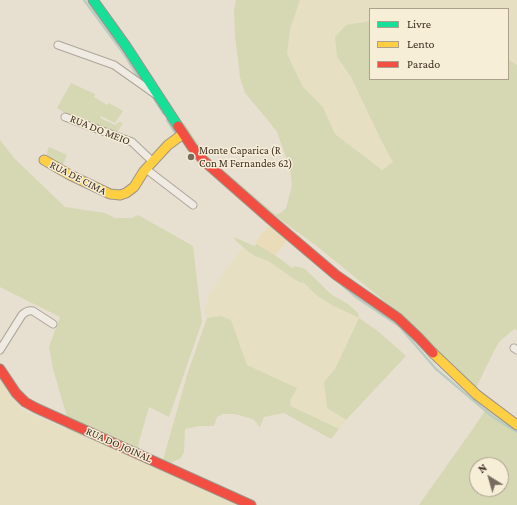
<!DOCTYPE html>
<html>
<head>
<meta charset="utf-8">
<style>
	body { margin:0 }
	#map { position:relative; width:517px; height:505px; overflow:hidden; background:#e7e0d1; font-family:"Crimson Pro",serif }
	canvas { display:block }
	.legend { position:absolute; left:369px; top:8px; width:140px; height:72px; box-sizing:border-box; background:#f7eed8; border:1px solid #ada18e; margin:0; padding:5px 7px; list-style:none; font-size:12px; color:#3d2e20 }
	.legend li { display:flex; align-items:center; gap:8px; height:20px }
	.legend b { width:20px; border:1px solid #ada18e }
	.north { position:absolute; left:469px; top:457px; width:40px; height:40px; box-sizing:border-box; background:#f7eed8; border:1px solid #ada18e; border-radius:50%; rotate:323deg; font-size:11px; font-weight:700; line-height:16px; text-align:center; color:#3d2e20 }
	.north::after { content:''; display:block; margin:auto; width:14px; height:18px; background:#786c5e; clip-path:polygon(50% 0,100% 100%,50% 72%,0 100%) }
</style>
</head>
<body>
<div id="map">
<canvas width="517" height="505"></canvas>
<ul class="legend">
<li><b style="height:5px;background:#16e098"></b>Livre</li>
<li><b style="height:5px;background:#ffcf43"></b>Lento</li>
<li><b style="height:5px;background:#f24e42"></b>Parado</li>
</ul>
<div class="north">N</div>
</div>
<script>
const ctx = document.querySelector('canvas').getContext('2d');
ctx.lineJoin = 'round';
function paint(path, color) {
  ctx.fillStyle = color;
  ctx.fill(path, 'evenodd');
}
function trace(path, color, width, dash) {
  ctx.strokeStyle = color;
  ctx.lineWidth = width;
  ctx.lineCap = dash ? 'butt' : 'round';
  ctx.setLineDash(dash || []);
  ctx.stroke(path);
}
function drawText(font, color, halo, rows, align = 'center') {
  ctx.font = font + ' "Crimson Pro",serif';
  ctx.lineWidth = 3;
  ctx.setLineDash([]);
  ctx.textBaseline = 'middle';
  ctx.strokeStyle = halo;
  ctx.fillStyle = color;
  for (const [text, x, y, turn = 0] of rows) {
    ctx.save();
    ctx.translate(x, y);
    ctx.rotate((+turn || 0) * Math.PI / 180);
    ctx.textAlign = isNaN(turn) ? turn : align;
    if (halo) ctx.strokeText(text, 0, 0);
    ctx.fillText(text, 0, 0);
    ctx.restore();
  }
}
const farmland = new Path2D(`
	M300 0H517V65L508 60V9H370V21L346 25 337 57 351 77 382 142 393 162 382 170 335 134 323 107 303 87 287 54 290 29Z
	M243 247 250 253 257 257 268 261 283 272 299 282 304 283 316 295 332 305 359 318 335 369 324 382 327 408 346 420 339 429 291 406 290 401 296 388 247 365 231 320 221 316 207 318 204 311 210 293 230 264Z
	M0 379 22 410 165 472 237 505H0Z`);
const green = new Path2D(`
	M236 0H300L290 29 287 54 303 87 323 107 335 134 382 170 393 162 382 142 351 77 337 57 335 37 346 25 370 21V79H508V60L517 65V330L514 329 500 341 496 347 476 388 411 323 318 247 274 215 205 154 182 125 184 123 205 154 276 215 282 212 286 208 289 197 292 185 290 168 277 132 267 119 245 93 240 77 235 36 234 10Z
	M71 83 95 94 94 97 107 105 109 103 123 111 115 123 101 116 100 118 115 125 119 122 123 123 116 134 66 114 57 108Z
	M0 140 15 159 65 207 105 213 115 218H132L138 215 193 246 202 322 169 417 149 407 138 445 149 465 67 429V417L53 369 49 347 60 317 0 287Z
	M49 147 67 155 62 167 47 156V152Z
	M234 237 254 246 257 244 275 255 292 268 295 266 305 269 332 295 348 304 358 313 359 318 379 332 406 356 346 420 327 408 324 382 335 369 359 318 332 305 316 295 304 283 299 282 291 277 268 261 257 257 250 253 236 241Z
	M221 316 231 320 247 365 297 388 290 401 291 406 339 429 331 439 284 413 264 417 260 427 253 419 235 414H223L217 417 214 426H199L185 429 184 452 181 458 171 463 163 460 187 375 207 318Z
	M491 402 517 429V505H419C443 470 468 437 491 402ZM477 465H501V489H477Z`);
const sand = new Path2D(`
	M269 226 287 241 275 255 255 243 265 230 266 231 268 230 266 228Z`);
const stream = new Path2D(`
	M84 0 124 54 139 78
	M153 97 164 114
	M167 120 176 134
	M341 284 356 297 399 326 436 369 493 417 517 432`);
const street = new Path2D(`
	M58 45 114 65 155 94
	M65 117 132 142 152 161
	M146 169 193 205
	M514 348 517 350
	M0 350 22 315C25 312 28 310 33 311L53 324`);
const fast = new Path2D(`
	M93 0 126 46 178 126`);
const slow = new Path2D(`
	M44 160 70 175 110 194 120 195 126 193 134 187 144 171 168 145 183 134
	M433 353 477 395 517 425`);
const jam = new Path2D(`
	M178 126 192 147 204 161 270 219 336 275 398 318 419 338 433 353
	M0 369 16 393 25 402 36 408 251 505`);
const markers = [
	[191,157,4,"#786c5e"]
];
const streetNames = [
	["RUA DO MEIO",100,130,22],
	["RUA DE CIMA",78,178,27],
	["RUA DO JOINAL",119,445,24]
];
const poiNames = [
	["Monte Caparica (R",199,151],
	["Con M Fernandes 62)",199,164]
];
paint(farmland, '#e6dfc2');
paint(green, '#d6d7b3');
paint(sand, '#eadcb9');
trace(stream, '#bcccc2', 2.5);
trace(street, '#ada599', 9);
trace(fast, '#9c958a', 11);
trace(slow, '#9c958a', 11);
trace(jam, '#9c958a', 11);
trace(street, '#efebe3', 7);
trace(fast, '#16e098', 9);
trace(slow, '#ffcf43', 9);
trace(jam, '#f24e42', 9);
for (const [x, y, r, color] of markers) {
  const dot = new Path2D();
  dot.arc(x, y, r, 0, 2 * Math.PI);
  ctx.fillStyle = color;
  ctx.fill(dot);
  trace(dot, '#f7eed8', 1.5);
}
drawText('11px', '#3d2e20', '#f7eed8', streetNames);
drawText('11px', '#3d2e20', '#f7eed8', poiNames, 'left');
</script>
</body>
</html>
